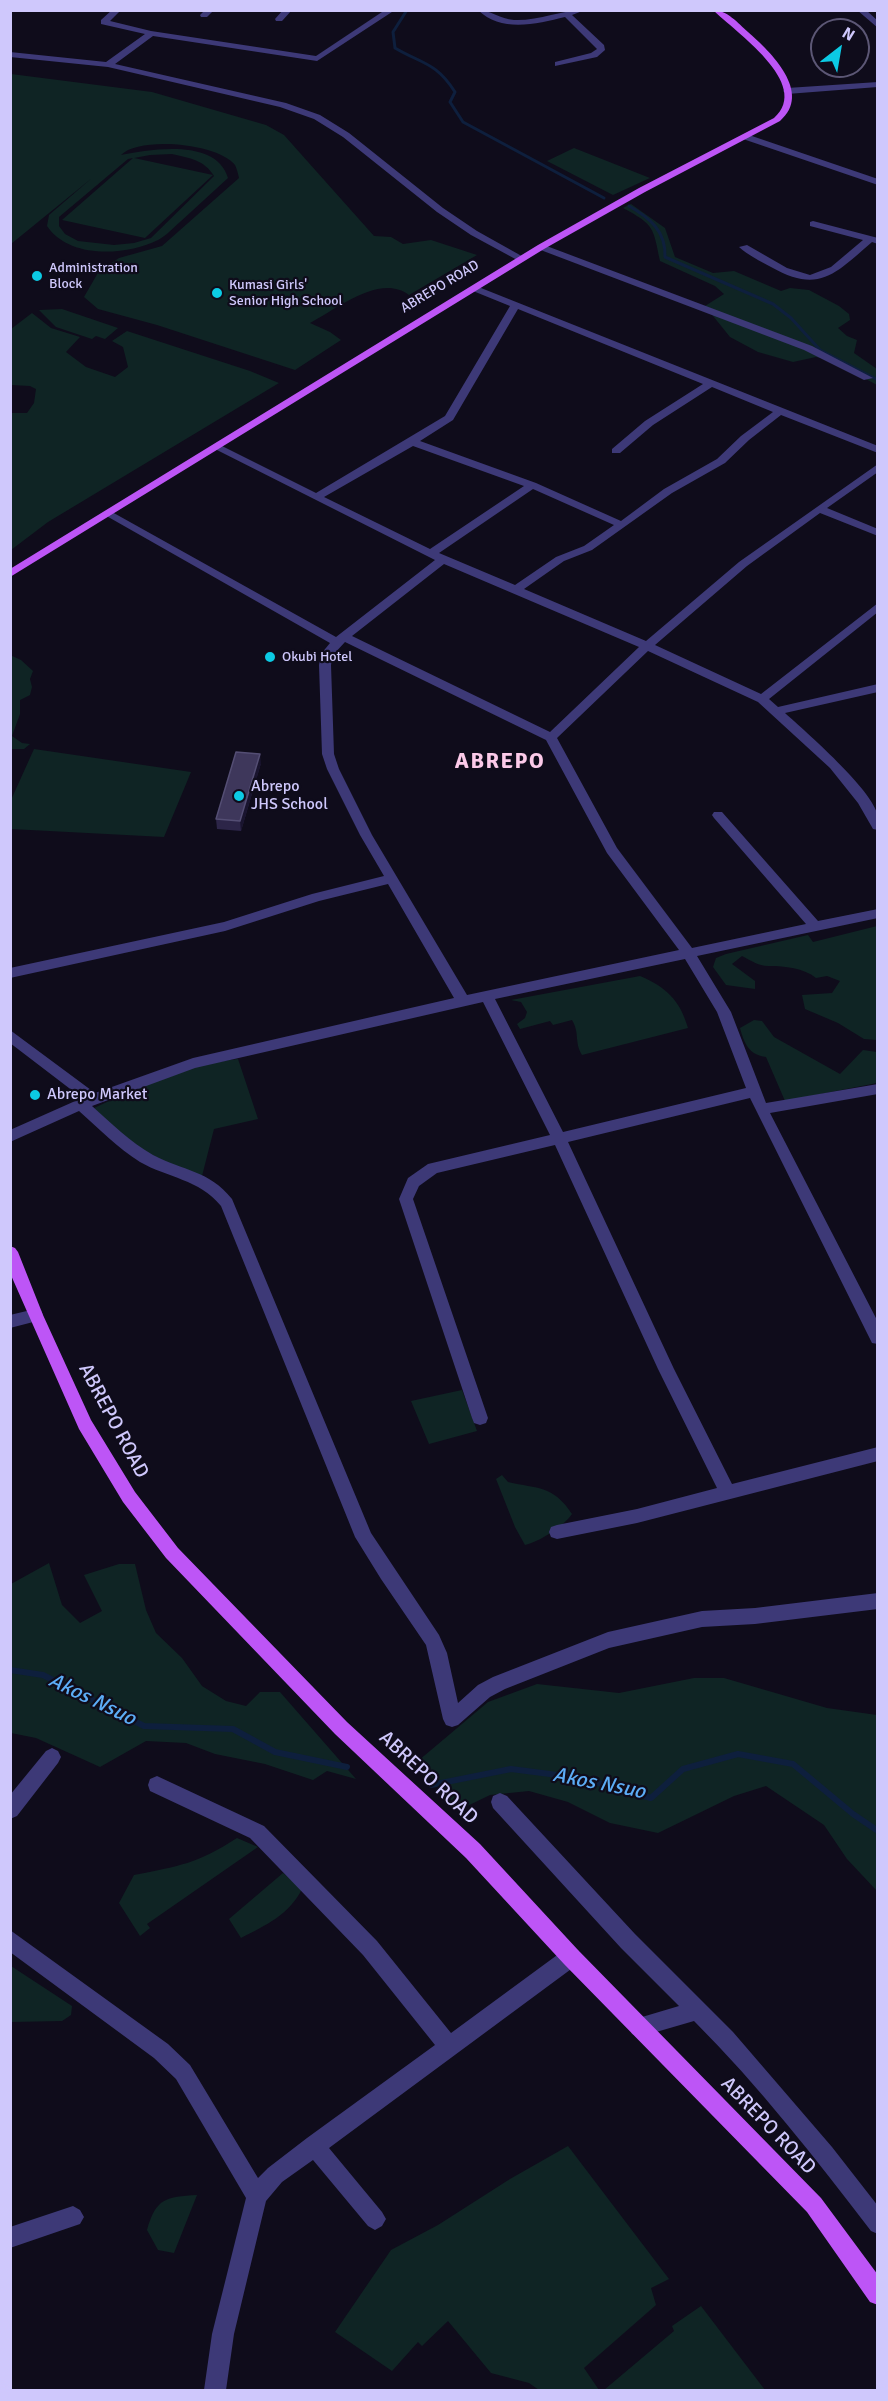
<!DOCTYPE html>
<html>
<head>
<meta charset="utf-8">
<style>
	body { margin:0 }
	#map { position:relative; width:888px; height:2401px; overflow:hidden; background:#0f0c1b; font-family:Signika,sans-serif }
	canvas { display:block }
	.frame { position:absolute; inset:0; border:12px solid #cfc8fc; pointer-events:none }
	.north { position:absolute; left:810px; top:18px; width:60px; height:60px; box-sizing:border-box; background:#0f0c1b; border:2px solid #5c5775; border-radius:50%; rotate:31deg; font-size:16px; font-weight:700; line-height:24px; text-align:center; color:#cfc8fc }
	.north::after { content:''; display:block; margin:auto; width:21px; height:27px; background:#0ccae4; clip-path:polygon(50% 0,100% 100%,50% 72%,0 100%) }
</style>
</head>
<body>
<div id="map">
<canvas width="888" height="2401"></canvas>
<div class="frame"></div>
<div class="north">N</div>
</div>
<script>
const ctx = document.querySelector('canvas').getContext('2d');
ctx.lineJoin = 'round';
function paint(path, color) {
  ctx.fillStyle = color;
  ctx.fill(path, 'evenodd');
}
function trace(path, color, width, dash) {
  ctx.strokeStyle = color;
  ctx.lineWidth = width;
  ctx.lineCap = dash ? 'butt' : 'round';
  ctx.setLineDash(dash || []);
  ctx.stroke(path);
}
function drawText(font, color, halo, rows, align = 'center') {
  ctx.font = font + ' Signika,sans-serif';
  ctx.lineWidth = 4.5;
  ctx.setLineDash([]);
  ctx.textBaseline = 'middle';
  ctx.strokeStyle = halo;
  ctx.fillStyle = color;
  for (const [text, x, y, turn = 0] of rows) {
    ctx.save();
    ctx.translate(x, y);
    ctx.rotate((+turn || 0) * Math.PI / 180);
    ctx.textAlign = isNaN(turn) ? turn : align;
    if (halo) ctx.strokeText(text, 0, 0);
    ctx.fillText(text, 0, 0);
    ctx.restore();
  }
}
const green = new Path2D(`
	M11 74 152 92 266 125 284 135 374 236 391 237 403 244 431 240 477 255 409 295C380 273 337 309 310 323L330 332 341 340 295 370 157 325 98 309 84 297 99 271 119 258 162 246 239 178C238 174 237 169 235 165 218 143 139 136 121 155 151 149 217 138 228 178 212 193 196 207 180 222 173 228 166 236 158 240 126 256 69 259 47 226L49 215 92 178 11 244ZM172 154C190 158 204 160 214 176L151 238 134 243 114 245 78 241 65 234 59 226V217L128 159 133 158 62 220 145 238 213 175 134 158 150 155Z
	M574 148 650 178 613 195 547 161Z
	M631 204 665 228 675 257 713 273 734 271 781 291 790 288 809 290 839 306 849 314 850 320 838 328 847 336 857 340 854 353 877 369V385L830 360 816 357 793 362 758 352 730 337 705 306 724 294 715 286 660 261C653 228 655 225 623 208Z
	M62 309 118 328 105 339 96 336 92 339 56 327 39 310Z
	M32 313 51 328 80 337 66 352 86 367 115 377 128 367 123 347 112 341 127 331 250 371 279 383 48 522 11 550V413H27L34 403 36 389 30 386 11 385V329Z
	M10 655 21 660 33 671 30 679 32 687 30 695 20 700V714L12 736 22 743 30 744 24 749H11Z
	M34 749 191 772 164 837 11 829V800Z
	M877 926V1040L864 1039 838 1023 805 1009 802 995 832 993 840 981 827 976 816 978C804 968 784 966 770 966 760 967 750 960 742 956L732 964 755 981V989L726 985 713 967 716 958 726 954 808 935 813 942Z
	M640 976C666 987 680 1000 688 1028L582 1055C574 1042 580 1033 572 1020L553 1025 550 1021 520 1029 517 1024 525 1018 527 1012 521 1002 511 1000Z
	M754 1020 762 1021 774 1037 840 1074 863 1050 877 1052V1083L785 1101 766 1057C749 1055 744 1043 740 1028Z
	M238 1059 258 1119 214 1129 202 1176 159 1161 128 1143 94 1108C141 1087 187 1064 238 1059Z
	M462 1390 477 1431 429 1444 411 1401Z
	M502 1475 508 1482C538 1489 553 1485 572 1514 564 1526 539 1542 525 1545L515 1527 496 1479Z
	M49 1563 62 1605 80 1623 102 1611 84 1575 119 1564H135L146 1610 156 1633 182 1658 202 1686 226 1701 246 1706 260 1692H280L356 1779 327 1771 313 1780 265 1764 215 1754 186 1743 146 1741 100 1767 36 1738 11 1733V1584Z
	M694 1678H724L827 1708 877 1715V1891L847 1859 824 1825 766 1786 734 1796 658 1833 610 1823 568 1802 529 1791 490 1795 459 1810 418 1761 488 1702 537 1684 619 1693Z
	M237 1838 258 1847 147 1924 150 1928 140 1936 119 1903 134 1875C179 1866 197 1864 237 1838Z
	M283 1873 302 1889C289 1915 266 1925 241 1938L229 1919Z
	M11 1966 72 2006 71 2015 62 2021 11 2022Z
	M568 2146 669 2279 651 2288 656 2305 584 2368 599 2390H539L529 2383 491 2373 448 2321 422 2346 418 2342 392 2371 335 2332 391 2250 438 2225 510 2179Z
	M197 2195 174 2253 158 2250 147 2230C156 2198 166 2197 197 2195Z
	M701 2306 765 2390H604L674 2331 672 2326Z`);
const streamFar1 = new Path2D(`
	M407 10 393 32 395 48C422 64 436 62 455 92L450 102 463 122 604 198
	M629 206C650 218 666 231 665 257L773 304 791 318 820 350 878 380`);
const stream = new Path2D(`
	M10 1670 43 1675 144 1726 233 1729 275 1752 347 1767
	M431 1785 511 1769 581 1778 651 1798 683 1769 738 1754 793 1764 853 1814 878 1831`);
const minor = new Path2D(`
	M112 10H121L110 21 151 31 316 56 385 10H395L317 61 153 36 115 64 286 103 320 115 349 133 443 208 477 231 527 259 519 261 471 235 437 212 343 137 314 119 280 107 108 67 10 57V52L106 62 145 34 101 24V20Z
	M205 10H214L207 17H201L200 15Z
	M283 10H292L282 21H276L275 19Z
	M478 10C491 10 500 19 514 20 538 21 561 10 585 10L572 15 604 45 605 50 597 57 555 66V62L591 53 597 49 565 17C537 24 501 33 478 10Z
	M857 10H866L878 21V28Z
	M878 82V87L787 94 783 91 787 88Z
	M743 135H749L878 179V185L743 139Z
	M813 221 878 238V244L872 242C835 274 819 294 771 267 760 261 748 255 739 247L747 245 787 268 810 275 831 267 863 240 810 226V222Z
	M538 245H544L812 346 873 378 864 380 804 350 538 249Z
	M476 286 878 446V453L781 415 749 440 725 463 672 493 592 550 564 561 524 589 646 641 739 562 878 464V472L827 508 878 529V536L820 513 747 566 655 645 761 694 878 603V612L769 699 778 707 878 684V692L785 713C806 732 873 790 878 816 878 820 878 826 878 830L873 829 858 803 830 768 758 702 648 651 557 738 617 848 692 948 806 924 714 818 712 815 714 812H722L818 921 878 909V918L697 956 731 1012 766 1103 878 1084V1094L770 1113 878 1322V1344L872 1343 750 1098 568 1142 674 1369 732 1484 878 1447V1461L637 1523 557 1539 551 1537 549 1532 551 1527 557 1525 637 1509 717 1488 658 1369 555 1145 437 1173 419 1186 413 1199 488 1418 486 1423 480 1425 474 1423 472 1418 399 1199 408 1178 428 1164 550 1135 483 1002 195 1068 92 1106C111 1123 130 1142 153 1155 183 1171 209 1170 232 1199L371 1533 439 1635 447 1653 458 1703 478 1685 493 1677 608 1632 702 1611 755 1608 878 1593V1609L755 1624 702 1627 609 1648 505 1689 490 1697 458 1725 452 1727 446 1725 443 1719 426 1645 381 1579 355 1537 221 1206C199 1179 168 1178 140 1162 118 1148 99 1129 79 1111L10 1142V1130L82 1098 10 1043V1030L95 1093 193 1058 454 998 388 884 319 901 225 931 10 978V968L224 922 312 894 384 876 360 835 327 769 322 754 319 665 321 654 330 643 103 514 108 511 112 512 336 637 435 560 211 447 220 445 316 493 445 416 510 306 473 291V287ZM518 309 703 384 645 421 612 449V453H620L653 425 712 387 773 412 741 436 717 459 664 489 621 521 536 483 420 441 453 420ZM413 446 524 486 430 549 324 497ZM533 489 614 525 584 546 556 557 515 585 439 553ZM444 564 639 647 550 732 352 636ZM345 642 546 740 607 853 679 950 467 995 372 835 339 769 334 754 331 665 333 655ZM685 959 717 1012 746 1088 563 1132 495 999Z
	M35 1309 41 1310 43 1315 41 1320 10 1328V1315Z
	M52 1748 58 1751 61 1757 58 1763 17 1816 10 1819V1795L46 1751Z
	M157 1776 264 1826 377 1941 451 2033 564 1950 571 1947 578 1950 581 1957 578 1964 329 2148 382 2212 386 2219 382 2226 375 2230 368 2226 313 2160 282 2182 266 2201 234 2334 226 2390H204L212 2334 246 2198 176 2079 154 2058 10 1952V1930L168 2044 190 2065 258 2178 268 2168 307 2138 435 2045 363 1955 250 1838 150 1791 148 1785 150 1779Z
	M500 1793 507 1796 635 1934 733 2032 832 2147 878 2206V2234L871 2231C816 2159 759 2086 694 2021L639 2037 632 2034 629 2027 632 2020 679 2006 621 1948 493 1808 491 1802 493 1796Z
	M73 2206 80 2210 84 2217 80 2224 10 2248V2227Z`);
const major = new Path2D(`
	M713 10C727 10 738 23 748 32 771 52 813 93 780 121L645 192 544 249 10 577V569L538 245 639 188 774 118C813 84 734 31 713 10Z
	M10 1246 15 1248 18 1252 43 1315 91 1420 135 1492 178 1548 347 1722 480 1844 578 1950 821 2198 878 2275V2305L870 2302 807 2212 564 1964 466 1858 335 1734 166 1558 123 1502 79 1429 10 1273Z`);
const wall = new Path2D(`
	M261 763 241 831 217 829 216 819Z`);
const shadedWall = new Path2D(`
	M260 754 261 763 241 831 240 821Z`);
const building = new Path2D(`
	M236 752 260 754 240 821 216 819Z`);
const markers = [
	[37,276,6,"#0ccae4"],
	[217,293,6,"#0ccae4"],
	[270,657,6,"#0ccae4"],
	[239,796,6,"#0ccae4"],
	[35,1095,6,"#0ccae4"]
];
const farPoinames = [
	["Administration",49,268],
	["Block",49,284],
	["Kumasi Girls'",229,285],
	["Senior High School",229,301],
	["Okubi Hotel",282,657]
];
const farStreetnames = [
	["ABREPO ROAD",440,287,-31]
];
const poiNames = [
	["Abrepo",251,787],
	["JHS School",251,805],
	["Abrepo Market",47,1095]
];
const nearStreetnames = [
	["ABREPO ROAD",113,1421,62],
	["ABREPO ROAD",428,1778,43],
	["ABREPO ROAD",768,2126,46]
];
const nearWaternames = [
	["Akos Nsuo",92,1700,26],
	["Akos Nsuo",599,1784,11]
];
const districtNames = [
	["ABREPO",500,762]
];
paint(green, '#0f2424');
trace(streamFar1, '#0e1f3d', 3);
trace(stream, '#0e1f3d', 6);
paint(minor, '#3d3977');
paint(major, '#bd55f6');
paint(wall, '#2c2548');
paint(shadedWall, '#19142e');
paint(building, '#3e375b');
trace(building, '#544e74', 1.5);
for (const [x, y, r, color] of markers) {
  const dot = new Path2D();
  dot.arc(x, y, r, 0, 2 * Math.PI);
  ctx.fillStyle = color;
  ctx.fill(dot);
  trace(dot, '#0f0c1b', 2);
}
drawText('14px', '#cfc8fc', '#0f0c1b', farPoinames, 'left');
drawText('14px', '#cfc8fc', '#0f0c1b', farStreetnames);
drawText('16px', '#cfc8fc', '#0f0c1b', poiNames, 'left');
drawText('20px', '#cfc8fc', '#0f0c1b', nearStreetnames);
drawText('italic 21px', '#5cacf6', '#0f0c1b', nearWaternames);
ctx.letterSpacing = '1.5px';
drawText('bold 22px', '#fccae9', '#0f0c1b', districtNames);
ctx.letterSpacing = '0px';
</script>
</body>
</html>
